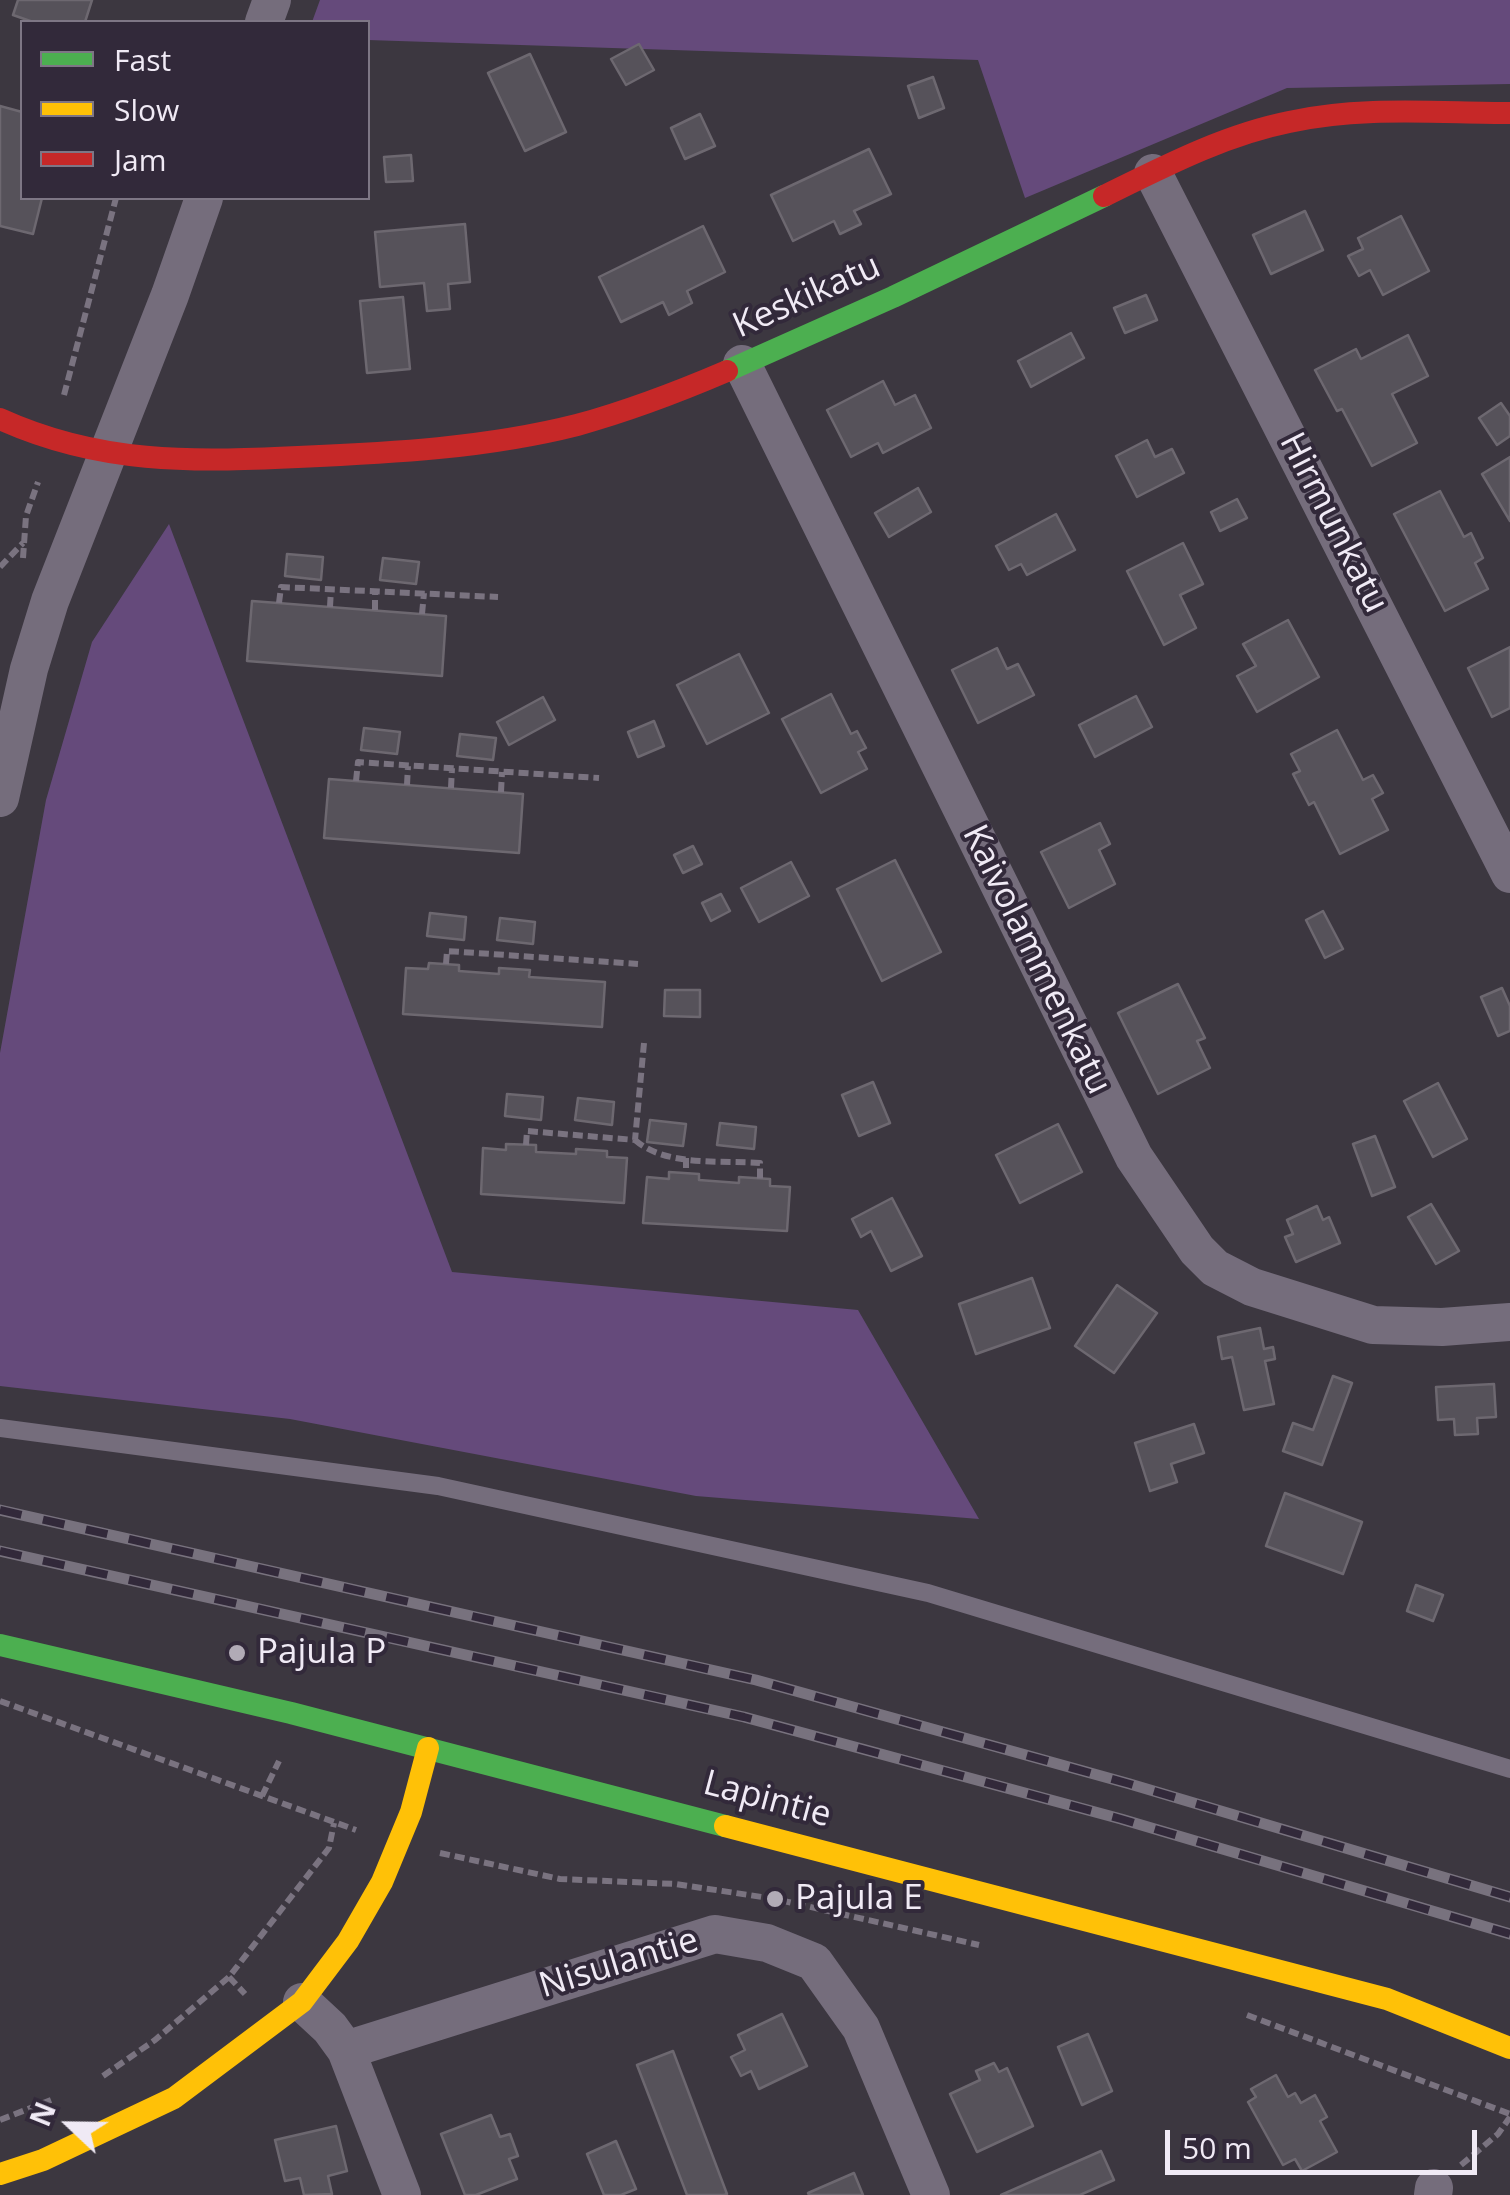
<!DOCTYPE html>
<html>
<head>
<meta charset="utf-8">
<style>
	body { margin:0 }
	#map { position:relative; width:1510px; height:2195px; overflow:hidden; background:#3c3740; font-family:"Open Sans",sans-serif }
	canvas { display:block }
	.legend { position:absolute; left:20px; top:20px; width:350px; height:180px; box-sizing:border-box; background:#32293a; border:2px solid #7e7685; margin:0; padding:12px 18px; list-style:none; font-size:30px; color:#f0eaf5 }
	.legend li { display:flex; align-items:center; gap:20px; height:50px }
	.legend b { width:50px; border:2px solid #7e7685 }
	.north { position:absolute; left:20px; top:2075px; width:100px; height:100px; -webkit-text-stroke:8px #32293a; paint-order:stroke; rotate:292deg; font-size:28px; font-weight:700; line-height:40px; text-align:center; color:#f0eaf5 }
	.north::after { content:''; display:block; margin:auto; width:35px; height:45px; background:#f0eaf5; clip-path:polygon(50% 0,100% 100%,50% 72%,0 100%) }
	.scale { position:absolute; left:1165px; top:2130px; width:312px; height:45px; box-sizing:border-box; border:5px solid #f0eaf5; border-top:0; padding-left:12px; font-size:30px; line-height:35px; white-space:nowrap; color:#f0eaf5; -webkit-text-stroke:8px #32293a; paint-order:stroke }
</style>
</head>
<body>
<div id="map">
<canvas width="1510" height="2195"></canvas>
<ul class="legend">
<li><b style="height:12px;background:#4caf50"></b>Fast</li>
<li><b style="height:12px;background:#ffc107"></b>Slow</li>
<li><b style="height:12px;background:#c62828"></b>Jam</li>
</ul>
<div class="north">N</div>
<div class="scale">50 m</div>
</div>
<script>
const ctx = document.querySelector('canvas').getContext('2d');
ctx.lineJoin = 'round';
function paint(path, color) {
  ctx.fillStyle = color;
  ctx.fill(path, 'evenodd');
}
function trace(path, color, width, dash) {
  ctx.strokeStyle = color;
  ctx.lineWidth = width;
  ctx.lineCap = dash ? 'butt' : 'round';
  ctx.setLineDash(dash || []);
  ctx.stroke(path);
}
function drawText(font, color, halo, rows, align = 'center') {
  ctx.font = font + ' "Open Sans",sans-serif';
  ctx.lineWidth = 8;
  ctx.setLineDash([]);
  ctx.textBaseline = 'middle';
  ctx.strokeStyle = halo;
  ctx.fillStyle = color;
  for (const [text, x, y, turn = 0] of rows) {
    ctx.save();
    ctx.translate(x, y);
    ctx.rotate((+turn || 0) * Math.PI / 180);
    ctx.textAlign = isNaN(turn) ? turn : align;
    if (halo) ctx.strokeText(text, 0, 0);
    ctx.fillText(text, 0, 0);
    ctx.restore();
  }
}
const green = new Path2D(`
	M320 0H1510V84L1287 88 1025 198 978 60 368 40V22H312Z
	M169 524 452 1272 858 1310 979 1519 696 1496 290 1419 0 1386V1053L46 800 92 642Z`);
const building = new Path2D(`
	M18 0H92L85 22H33L13 15Z
	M639 44 654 70 626 85 611 59Z
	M530 54 566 132 525 151 488 73Z
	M933 77 944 108 919 118 908 86Z
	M0 106 22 112V198H42L33 234 0 226Z
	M700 114 715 146 685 159 671 128Z
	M869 149 891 194 854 211 861 224 840 234 834 221 793 241 771 195Z
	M411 155 413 181 386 182 384 157Z
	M1305 211 1323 250 1271 274 1253 235Z
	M1401 216 1429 271 1383 295 1370 270 1359 276 1348 256 1363 249 1358 238Z
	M465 224 470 282 448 284 450 309 427 311 424 283 380 287 375 232Z
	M703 226 725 272 687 291 692 303 669 315 663 302 621 322 599 277Z
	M1146 295 1157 320 1125 333 1114 308Z
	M403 297 410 369 367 373 360 301Z
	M1071 333 1084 358 1031 387 1018 361Z
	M1408 335 1428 376 1392 394 1417 443 1372 466 1342 409 1337 411 1315 370 1356 349 1361 359Z
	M883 381 895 405 915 395 931 428 883 453 878 443 851 457 827 410Z
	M1501 403 1510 416V436L1497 445 1479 418Z
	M1147 440 1155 457 1172 449 1184 473 1137 497 1116 456Z
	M1510 457V521L1482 474Z
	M918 488 931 512 889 537 875 513Z
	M1440 491 1464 537 1471 533 1483 558 1475 563 1488 589 1445 611 1394 514Z
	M1237 499 1247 518 1220 531 1211 512Z
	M1056 514 1075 550 1027 575 1021 564 1009 570 996 546Z
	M1183 543 1203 584 1180 595 1196 628 1164 645 1127 571Z
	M287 554 323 557 321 580 285 576Z
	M383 558 419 562 416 584 380 580Z
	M252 601 446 616 442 676 247 661Z
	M1288 620 1319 677 1257 712 1237 676 1256 666 1243 644Z
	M1510 647V708L1492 717 1468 668Z
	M997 648 1007 669 1018 664 1034 695 978 723 952 670Z
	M739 654 769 713 707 744 677 685Z
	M831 694 851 734 857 731 866 748 858 752 867 769 821 793 782 719Z
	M1136 696 1152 727 1095 757 1079 725Z
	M543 697 555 720 509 745 497 722Z
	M654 721 664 746 638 757 628 732Z
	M364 728 400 732 397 754 361 750Z
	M1337 730 1363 780 1373 775 1383 793 1372 799 1388 830 1340 854 1314 802 1309 805 1293 774 1300 771 1291 754Z
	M460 734 496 738 493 760 457 756Z
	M329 779 523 794 519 853 324 838Z
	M1100 823 1110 844 1099 850 1115 884 1069 908 1041 852Z
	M693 846 702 864 683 873 674 855Z
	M895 860 941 952 882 981 837 889Z
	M791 862 809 896 759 922 741 888Z
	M721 894 730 911 711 921 702 903Z
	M1323 911 1343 949 1325 958 1306 920Z
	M430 913 466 917 464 940 427 936Z
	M500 918 535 922 533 944 497 940Z
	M429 963 459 965V971L499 974V968L530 970 529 977 605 982 602 1027 403 1014 406 968 428 969Z
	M1178 984 1205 1038 1197 1041 1210 1068 1158 1094 1118 1013Z
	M1502 988 1510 1006V1031L1498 1036 1481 997Z
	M665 990H700V1017L664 1016Z
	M873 1082 890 1123 859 1136 842 1095Z
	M1438 1083 1467 1139 1433 1157 1404 1101Z
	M507 1094 543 1097 541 1120 505 1116Z
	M578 1098 614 1102 612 1125 575 1120Z
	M650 1120 686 1124 683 1146 647 1142Z
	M720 1123 756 1127 754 1149 717 1145Z
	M1058 1124 1082 1172 1020 1203 996 1155Z
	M1375 1136 1395 1187 1372 1196 1353 1144Z
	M506 1144 536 1145V1152L576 1154V1149L607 1151V1157L627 1158 624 1203 481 1194 483 1148 506 1150Z
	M669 1172 699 1174V1180L739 1183V1177L770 1179V1186L790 1187 787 1231 643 1223 647 1177 669 1179Z
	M892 1198 922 1256 891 1271 871 1231 861 1237 852 1219Z
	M1431 1204 1459 1251 1436 1264 1408 1217Z
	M1317 1206 1323 1220 1329 1217 1340 1243 1296 1262 1285 1237 1293 1234 1287 1220Z
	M1032 1278 1050 1328 976 1354 959 1304Z
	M1117 1285 1157 1313 1114 1373 1075 1346Z
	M1260 1328 1264 1349 1273 1347 1275 1359 1265 1361 1274 1404 1244 1410 1232 1357 1222 1359 1218 1337Z
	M1333 1376 1352 1383 1322 1465 1283 1451 1293 1423 1313 1430Z
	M1494 1384 1496 1417 1477 1418 1478 1434 1455 1435 1454 1419 1438 1420 1436 1387Z
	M1194 1424 1204 1453 1171 1464 1177 1482 1150 1491 1135 1443Z
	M1285 1493 1362 1522 1343 1574 1266 1546Z
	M1416 1585 1443 1595 1433 1621 1407 1611Z
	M782 2014 807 2066 759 2089 751 2071 741 2076 731 2057 745 2050 738 2035Z
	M1088 2034 1112 2091 1082 2105 1058 2047Z
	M673 2051 727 2194 724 2195H687L637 2065Z
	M994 2063 999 2072 1007 2068 1033 2126 977 2152 950 2094 980 2080 976 2071Z
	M1276 2075 1288 2097 1295 2093 1301 2103 1315 2095 1327 2117 1320 2121 1337 2152 1302 2171 1295 2159 1283 2165 1248 2102 1256 2097 1251 2089Z
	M491 2115 500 2137 510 2134 518 2156 509 2159 517 2179 476 2195H465L441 2134Z
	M336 2126 347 2171 328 2176 332 2194 304 2195 300 2178 285 2181 275 2140Z
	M616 2141 636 2189 621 2195H604L587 2154Z
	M1101 2151 1114 2180 1080 2195H1001Z
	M854 2173 863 2195H809L808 2193Z`);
const path = new Path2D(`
	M64 395 116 198
	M23 558 26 516 38 482
	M0 567 23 543
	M279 603 281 587 498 597
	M330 607 331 589
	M375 610V592
	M422 614 424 593
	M356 781 358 762 599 778
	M407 785 408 766
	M451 788 452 768
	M501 792 502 772
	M446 964 447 951 638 964
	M635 1140C666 1167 720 1160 760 1163V1179
	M526 1145 527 1131 635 1140 644 1043
	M686 1158V1173
	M0 1701 356 1830
	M262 1796 279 1761
	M440 1853 560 1879 676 1884 775 1899 979 1945
	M229 1977 245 1994
	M1247 2015 1510 2114
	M103 2076 155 2040 229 1977 329 1848 334 1823
	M0 2120 51 2100
	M1461 2165 1498 2134 1510 2117`);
const lane = new Path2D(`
	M0 1428 438 1486 928 1593 1510 1769`);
const street = new Path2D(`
	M264 22 272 0
	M1153 173 1510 874
	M742 364 1134 1157 1197 1250 1215 1268 1252 1287 1373 1325 1442 1327 1510 1322
	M0 798 29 669 50 601 170 295 204 198
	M302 2002 330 2028 346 2050 402 2195
	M346 2050 715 1934 767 1943 814 1962 861 2028 931 2195
	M1433 2195 1434 2188`);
const fast = new Path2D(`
	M727 371 893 297 1104 196
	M0 1645 291 1713 725 1826`);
const slow = new Path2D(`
	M725 1826 1387 1999 1510 2048
	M0 2174 43 2160 174 2098 302 2002 348 1941 382 1882 411 1812 428 1748`);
const jam = new Path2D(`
	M1104 196C1163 167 1224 135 1289 122 1361 106 1437 113 1510 113
	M0 419C99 464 191 462 298 457 391 453 486 448 577 425 628 411 678 392 727 371`);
const rail = new Path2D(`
	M0 1510 756 1680 1130 1784 1510 1897
	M0 1551 744 1717 1121 1819 1510 1934`);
const markers = [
	[237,1653,10,"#b1abb6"],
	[775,1899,10,"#b1abb6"]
];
const streetNames = [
	["Keskikatu",807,297,-24],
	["Hirmunkatu",1333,523,63],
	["Kaivolammenkatu",1036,960,64],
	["Lapintie",767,1800,15],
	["Nisulantie",619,1964,-17]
];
const poiNames = [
	["Pajula P",257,1653],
	["Pajula E",795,1899]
];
paint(green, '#654a7b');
paint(building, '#56525a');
trace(building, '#6d6870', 2.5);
trace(path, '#7a7380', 6, [10, 5]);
trace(lane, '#756d7c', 18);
trace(street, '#756d7c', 38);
trace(fast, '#4caf50', 22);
trace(slow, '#ffc107', 22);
trace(jam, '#c62828', 22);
trace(rail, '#78727e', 11);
trace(rail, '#32293a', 8, [22]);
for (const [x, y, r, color] of markers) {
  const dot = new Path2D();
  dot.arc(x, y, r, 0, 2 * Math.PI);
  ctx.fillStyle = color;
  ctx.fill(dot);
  trace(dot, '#32293a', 4);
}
drawText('35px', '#f0eaf5', '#32293a', streetNames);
drawText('35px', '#f0eaf5', '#32293a', poiNames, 'left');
</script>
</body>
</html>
